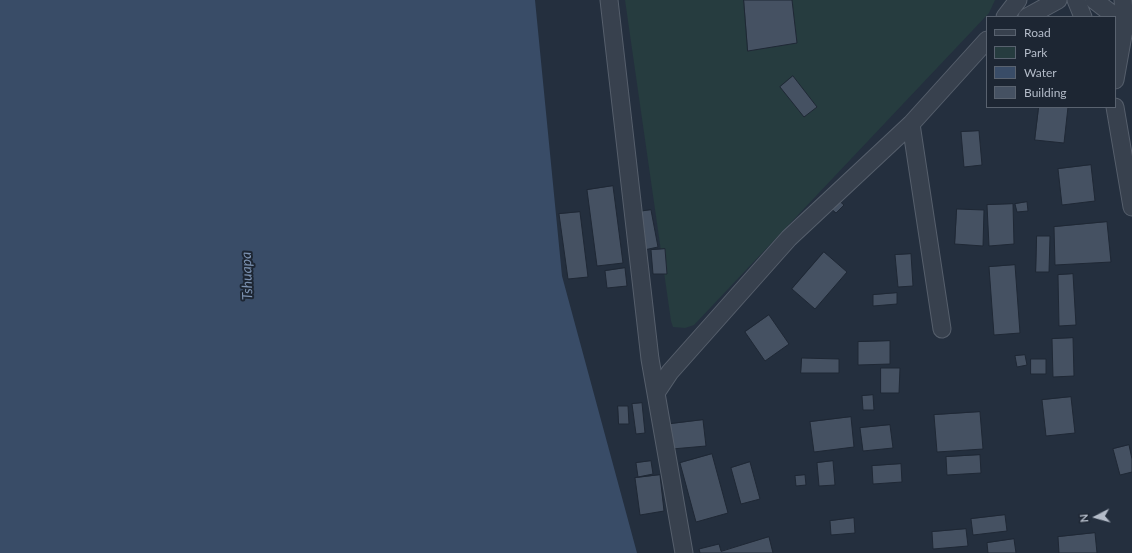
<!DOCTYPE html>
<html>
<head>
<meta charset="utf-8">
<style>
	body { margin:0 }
	#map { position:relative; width:1132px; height:553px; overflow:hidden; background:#242f3e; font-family:Lato,sans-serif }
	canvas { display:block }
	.legend { position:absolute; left:986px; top:16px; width:130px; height:92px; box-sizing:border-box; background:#1d2633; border:1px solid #59626f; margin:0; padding:5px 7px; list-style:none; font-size:12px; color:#b4bcc9 }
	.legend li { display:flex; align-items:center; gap:8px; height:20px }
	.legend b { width:20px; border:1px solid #59626f }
	.north { position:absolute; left:1076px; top:497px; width:40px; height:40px; -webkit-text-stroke:3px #1d2633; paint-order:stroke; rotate:264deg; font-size:11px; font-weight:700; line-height:16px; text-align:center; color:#b4bcc9 }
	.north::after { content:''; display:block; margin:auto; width:14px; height:18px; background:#b4bcc9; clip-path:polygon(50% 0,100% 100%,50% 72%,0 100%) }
</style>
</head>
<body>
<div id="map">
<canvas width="1132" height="553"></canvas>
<ul class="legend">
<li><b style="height:5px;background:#38414e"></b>Road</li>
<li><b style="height:11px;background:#263c3f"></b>Park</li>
<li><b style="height:11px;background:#394c67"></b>Water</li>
<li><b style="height:11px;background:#455162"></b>Building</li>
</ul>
<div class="north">N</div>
</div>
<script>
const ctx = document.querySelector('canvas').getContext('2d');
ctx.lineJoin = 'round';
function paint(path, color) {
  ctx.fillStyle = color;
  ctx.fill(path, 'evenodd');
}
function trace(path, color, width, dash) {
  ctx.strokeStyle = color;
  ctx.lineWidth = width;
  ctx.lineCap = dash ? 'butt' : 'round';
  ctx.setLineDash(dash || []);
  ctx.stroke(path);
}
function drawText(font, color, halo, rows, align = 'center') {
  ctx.font = font + ' Lato,sans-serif';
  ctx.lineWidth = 4;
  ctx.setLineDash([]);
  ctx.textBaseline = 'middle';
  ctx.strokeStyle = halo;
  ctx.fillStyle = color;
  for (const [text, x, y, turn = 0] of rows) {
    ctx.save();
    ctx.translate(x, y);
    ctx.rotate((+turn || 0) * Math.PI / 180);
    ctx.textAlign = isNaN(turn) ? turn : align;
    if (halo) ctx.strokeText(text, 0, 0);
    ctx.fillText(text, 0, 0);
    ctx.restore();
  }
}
const green = new Path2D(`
	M625 0H995L989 13 694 325 685 328 673 327 671 321Z`);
const water = new Path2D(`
	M0 0H535L562 276 637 553H0Z`);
const building = new Path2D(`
	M744 0H792L797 43 748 51Z
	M793 76 817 107 804 117 780 87Z
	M1039 107H1068L1064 143 1035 140Z
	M979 131 982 165 964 167 961 132Z
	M1091 165 1095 201 1062 205 1058 169Z
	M613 186 623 263 597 266 587 190Z
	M837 199 844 205 836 213 829 207Z
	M1027 202 1028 211 1017 212 1015 204Z
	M1013 204 1014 244 989 246 987 205Z
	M957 209 984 210 983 246 955 244Z
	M651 210 658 247 644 250 637 212Z
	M580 212 588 277 568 279 559 214Z
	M1107 222 1111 262 1055 265 1054 227Z
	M1037 236H1050L1049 272H1036Z
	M665 249 667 274H653L651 250Z
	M824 252 847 272 815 309 792 289Z
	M911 254 913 286 898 287 895 255Z
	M1015 265 1020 333 994 335 989 267Z
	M625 268 627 286 607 288 605 271Z
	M1073 274 1076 325 1059 326 1058 275Z
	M897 293V304L873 306V295Z
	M769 315 789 344 765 361 745 332Z
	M1073 338 1074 376 1053 377 1052 339Z
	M890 341V364L858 365V342Z
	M1025 355 1027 365 1017 367 1015 356Z
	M802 358 839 359V373H801Z
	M1031 359H1046V374H1031Z
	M881 368H900L899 393H881Z
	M873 395 874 410H863L862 396Z
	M1071 397 1075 433 1046 436 1042 400Z
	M642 403 645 433 636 434 632 404Z
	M618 406H628L629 424H619Z
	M980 412 983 449 937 452 934 415Z
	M851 417 854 447 814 452 810 422Z
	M703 420 706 446 672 449 670 424Z
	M890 425 893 448 863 451 860 428Z
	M1129 445 1132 459V472L1120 475 1113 449Z
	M712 454 728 513 696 522 680 463Z
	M980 455 981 473 947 475 946 457Z
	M651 461 653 474 638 477 636 463Z
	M833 461 835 485 819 486 817 463Z
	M750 462 760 499 741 504 731 468Z
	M901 464 902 482 873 484 872 466Z
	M660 475 664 511 640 515 635 478Z
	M805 475 806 485 796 486 795 476Z
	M1005 515 1007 531 973 535 971 519Z
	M854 518 855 533 831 535 830 521Z
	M966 529 968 546 933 549 932 532Z
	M1095 533 1097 553H1059L1058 537Z
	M769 537 773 553H700L699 549 719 544 721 551Z
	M1014 539 1016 553H988L987 543Z`);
const street = new Path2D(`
	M609 0 650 359 684 553
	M1076 0 1083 17
	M1094 0 1125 24 1132 26
	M1005 17 1018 0
	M1027 17 1058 0
	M1115 80 1125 24 1123 0
	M1115 107 1132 207
	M911 124 942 329
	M656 393 670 372 789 238 911 124 987 40`);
const waterNames = [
	["Tshuapa",247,276,-92]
];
paint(green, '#263c3f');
paint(water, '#394c67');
paint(building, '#455162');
trace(building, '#1f2835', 1);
trace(street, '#565f6c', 19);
trace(street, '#38414e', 17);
drawText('italic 14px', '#7c92b1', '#1d2633', waterNames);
</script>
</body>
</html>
